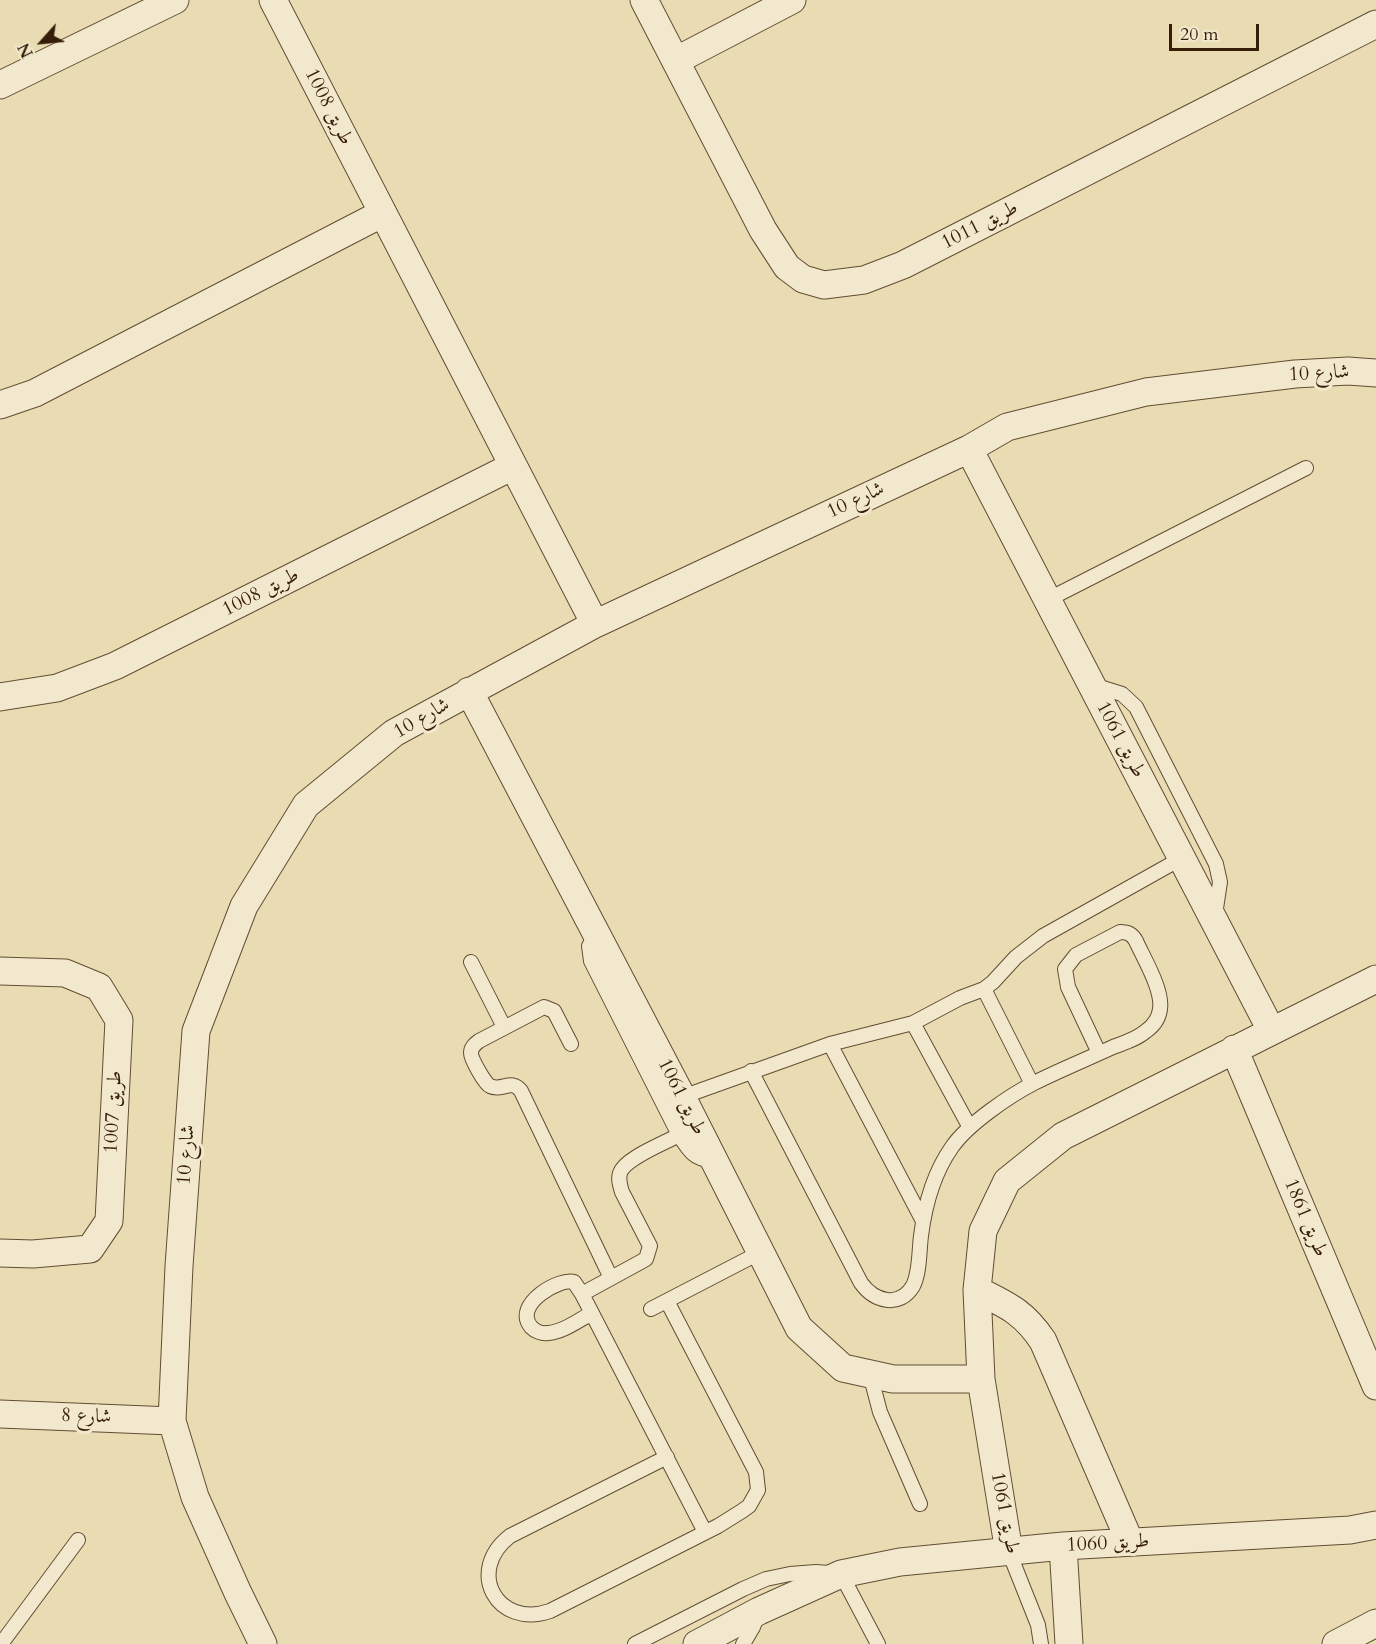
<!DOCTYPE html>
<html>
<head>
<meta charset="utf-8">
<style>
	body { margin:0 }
	#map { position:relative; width:1376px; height:1644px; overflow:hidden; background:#e9dcb3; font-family:Cardo,serif }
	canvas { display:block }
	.north { position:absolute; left:12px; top:12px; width:60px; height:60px; -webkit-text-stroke:4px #f1e8ce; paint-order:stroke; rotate:243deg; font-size:16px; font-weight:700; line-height:24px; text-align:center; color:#361d07 }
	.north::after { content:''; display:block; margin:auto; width:21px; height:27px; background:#361d07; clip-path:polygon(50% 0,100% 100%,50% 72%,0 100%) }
	.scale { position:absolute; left:1169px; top:24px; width:90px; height:27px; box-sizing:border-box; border:3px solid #361d07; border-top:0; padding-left:8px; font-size:18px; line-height:21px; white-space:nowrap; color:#361d07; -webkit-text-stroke:4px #f1e8ce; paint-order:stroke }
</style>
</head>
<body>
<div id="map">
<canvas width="1376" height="1644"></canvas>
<div class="north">N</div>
<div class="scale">20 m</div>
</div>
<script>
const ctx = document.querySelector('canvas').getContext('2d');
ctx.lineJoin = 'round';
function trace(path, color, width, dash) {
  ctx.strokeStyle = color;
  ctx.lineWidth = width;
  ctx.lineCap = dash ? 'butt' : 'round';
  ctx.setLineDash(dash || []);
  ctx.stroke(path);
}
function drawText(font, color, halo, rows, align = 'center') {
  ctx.font = font + ' Cardo,Amiri,serif';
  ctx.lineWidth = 6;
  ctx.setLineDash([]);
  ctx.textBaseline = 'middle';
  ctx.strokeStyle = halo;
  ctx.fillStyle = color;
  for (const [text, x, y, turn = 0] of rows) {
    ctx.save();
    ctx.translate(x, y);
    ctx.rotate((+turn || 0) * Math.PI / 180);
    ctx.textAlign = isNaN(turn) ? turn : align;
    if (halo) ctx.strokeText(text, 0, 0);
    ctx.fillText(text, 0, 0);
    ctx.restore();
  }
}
const service = new Path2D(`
	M1047 600 1306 468
	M1093 685 1122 694 1136 707 1216 864 1220 882 1215 915
	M596 933 589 946 591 961 679 1135C688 1149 695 1162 713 1159
	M471 962 504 1027
	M984 989 1032 1084
	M913 1023 969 1126
	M571 1044 554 1011 544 1007 479 1041C475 1044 471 1047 471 1053 471 1059 485 1084 490 1086 502 1092 511 1078 521 1091L611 1278
	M830 1044 923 1221
	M751 1071 861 1283C874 1301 899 1309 913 1286 920 1272 919 1251 921 1236 925 1204 933 1174 952 1147 968 1124 1009 1096 1034 1083 1060 1070 1087 1059 1113 1047 1124 1043 1137 1039 1146 1031 1153 1026 1159 1018 1160 1009 1163 990 1144 959 1136 941 1132 934 1128 932 1120 932L1076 955 1065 969 1068 987 1099 1053
	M682 1097 830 1044 913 1023 960 998 984 989 993 982 1016 957 1043 936 1182 858
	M582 1294 646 1259 650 1246 622 1192C620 1185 618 1180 620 1173 625 1158 665 1143 679 1135
	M651 1309 761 1252
	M592 1313C579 1320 563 1332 548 1333 542 1334 535 1331 531 1327 512 1304 561 1277 574 1282L582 1294 705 1532
	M870 1374 880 1412 920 1504
	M667 1457 510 1536C465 1571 497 1629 550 1611L718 1526 742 1511 749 1506 758 1490 756 1472 667 1301
	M1009 1552 1038 1625 1041 1644
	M1 1644 78 1540
	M635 1644 743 1589 766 1579 790 1574 816 1572 841 1574 878 1644
	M743 1644 753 1627 758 1614`);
const minor = new Path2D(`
	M273 0 595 624
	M644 0 763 230 787 267 803 279 824 285 864 280 903 265 1376 24
	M677 60 792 0
	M0 85 175 0
	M0 405 35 393 383 213
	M969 449 1271 1030
	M469 691 682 1097 799 1328 843 1368 893 1379H981
	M0 697 57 688 115 666 513 466
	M0 971 65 973 99 987 119 1020 109 1221 90 1249 33 1254 0 1253
	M1234 1049 1376 1386
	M977 1290C1007 1305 1024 1312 1043 1341L1130 1542
	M0 1414 172 1421
	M1063 1546 1069 1644
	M1009 1552 981 1379 977 1290 983 1231 1007 1181 1063 1136 1376 979
	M263 1644 238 1593 195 1497 172 1421 179 1266 196 1031 244 906 306 805 394 733 595 624 969 449 1007 427 1146 392 1295 374 1348 371 1376 373
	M697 1644 759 1611 841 1574 900 1562 1063 1546 1350 1530 1376 1525
	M1336 1644 1376 1623`);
const streetNames = [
	["طريق 1008",328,107,63],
	["طريق 1011",980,226,-27],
	["شارع 10",1319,374,-3],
	["شارع 10",856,501,-25],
	["طريق 1008",261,593,-27],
	["شارع 10",422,719,-30],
	["طريق 1061",1120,740,62],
	["طريق 1061",681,1097,63],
	["طريق 1007",114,1112,-87],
	["شارع 10",187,1155,-86],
	["طريق 1861",1305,1218,67],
	["شارع 8",86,1417,2],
	["طريق 1061",1004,1513,79],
	["طريق 1060",1108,1544,-3]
];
trace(service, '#634d32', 16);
trace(minor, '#634d32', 29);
trace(service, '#f1e8ce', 14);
trace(minor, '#f1e8ce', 27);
drawText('20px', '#361d07', '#f1e8ce', streetNames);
</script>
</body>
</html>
